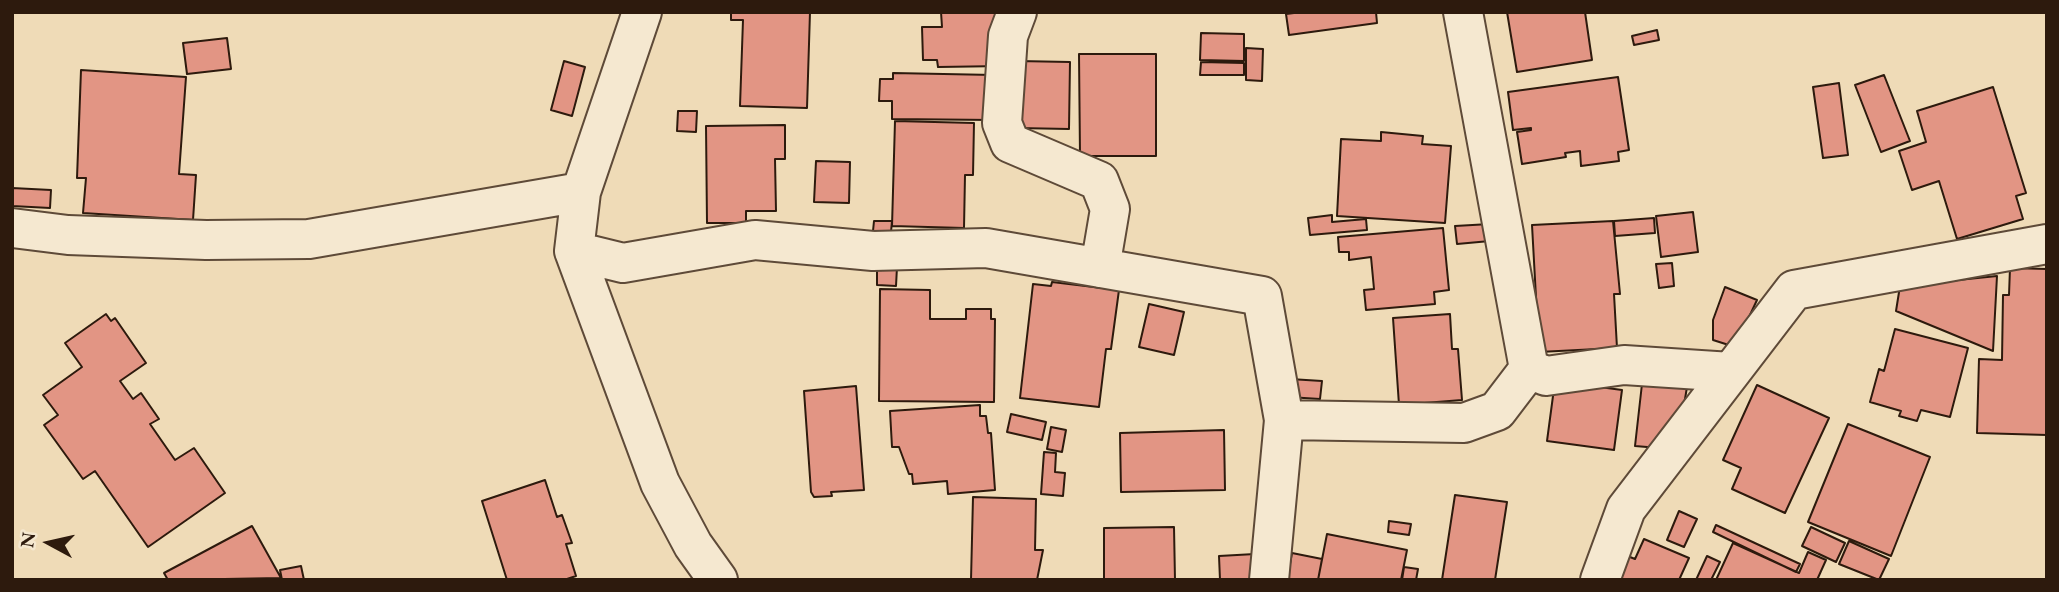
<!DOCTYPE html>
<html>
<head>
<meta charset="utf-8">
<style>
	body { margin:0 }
	#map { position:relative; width:2059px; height:592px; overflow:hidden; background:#efdbb7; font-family:"EB Garamond",serif }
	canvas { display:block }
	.frame { position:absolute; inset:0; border:14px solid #2d1a0d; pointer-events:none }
	.north { position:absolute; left:14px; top:508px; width:70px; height:70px; -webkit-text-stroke:5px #f5e8d0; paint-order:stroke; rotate:278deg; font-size:19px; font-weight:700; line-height:28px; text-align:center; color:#2d1a0d }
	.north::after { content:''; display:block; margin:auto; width:24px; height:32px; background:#2d1a0d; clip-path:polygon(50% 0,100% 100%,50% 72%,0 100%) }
</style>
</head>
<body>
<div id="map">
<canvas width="2059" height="592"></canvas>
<div class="frame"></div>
<div class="north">N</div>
</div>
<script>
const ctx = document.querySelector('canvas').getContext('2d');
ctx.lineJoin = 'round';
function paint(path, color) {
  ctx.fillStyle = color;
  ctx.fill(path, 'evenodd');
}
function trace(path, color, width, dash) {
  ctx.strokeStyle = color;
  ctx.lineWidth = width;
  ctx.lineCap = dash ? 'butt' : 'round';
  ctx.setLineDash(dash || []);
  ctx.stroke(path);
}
const building = new Path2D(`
	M731 12H810L807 108 740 106 743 20H731Z
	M941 12H1002L1003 66 938 67 937 60H923L922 27H942Z
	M1302 12H1376L1377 23 1289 35 1286 14Z
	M1507 12H1585L1592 60 1517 72Z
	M1657 30 1659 40 1634 45 1632 36Z
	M1201 33 1244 34V61L1200 60Z
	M227 38 231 69 187 74 183 43Z
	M1246 48 1263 49 1262 81 1246 80Z
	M1079 54H1156V156H1080Z
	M564 61 585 67 572 116 551 110Z
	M1018 61 1070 62 1069 129 1017 128Z
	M1201 62 1244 63V75H1200Z
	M81 70 186 77 179 174 196 175 193 220 83 213 86 178H77Z
	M893 73 994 75 993 120 892 119V101H879L880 79H893Z
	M1884 75 1910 141 1881 152 1855 85Z
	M1618 77 1629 150 1618 152 1619 161 1581 166 1580 151 1565 153 1566 157 1522 164 1517 132 1531 130V128L1513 130 1508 92Z
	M1839 83 1848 155 1823 158 1813 87Z
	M1993 87 2026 193 2016 196 2023 219 1957 239 1939 181 1912 190 1899 151 1926 142 1917 111Z
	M678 111H697L696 132 677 131Z
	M895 121 974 123 973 175H965L964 228 892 226Z
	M785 125V159H775L776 211H746V223H707L706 126Z
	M1381 132 1423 136 1422 144 1451 146 1445 223 1337 216 1341 139 1381 141Z
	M816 161 850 162 849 203 814 202Z
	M12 188 51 190 50 208 12 206Z
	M1693 212 1698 252 1661 257 1656 216Z
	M1332 215V222L1366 219 1367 230 1310 235 1308 218Z
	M1654 218 1655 233 1615 236 1614 221Z
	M874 221H892L891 232 873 231Z
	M1613 221 1620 294H1614L1617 348 1539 352 1532 225Z
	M1490 224V241L1457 244 1455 226Z
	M1443 228 1449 290 1434 292 1435 304 1366 310 1364 290 1374 289 1371 257 1349 260V252H1339L1338 237Z
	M1672 263 1674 286 1659 288 1656 264Z
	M877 267H897L896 286 877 285Z
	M2010 268 2047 269V435L1977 433 1979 359 2002 360 2003 295H2009Z
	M1997 276 1993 351 1896 311 1900 286Z
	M1052 282 1119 290 1111 349H1106L1099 407 1020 398 1033 284 1051 286Z
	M1725 287 1757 300 1735 347 1713 340V320Z
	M880 289 930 290V319H966V309H991V319H995L994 402 879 401Z
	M1149 304 1184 312 1174 355 1139 347Z
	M106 314 111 321 115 318 146 363 120 381 133 399 141 393 159 419 150 424 175 460 194 448 225 493 148 547 95 471 83 479 44 425 58 415 43 395 82 367 65 343Z
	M1450 314 1452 349H1458L1462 400 1399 405 1393 318Z
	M1895 329 1968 348 1950 417 1921 410 1917 421 1899 416 1901 411 1870 402 1879 369 1884 371Z
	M1643 375 1688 381 1680 429 1659 448 1635 446Z
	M1290 379 1322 381 1320 399 1288 397Z
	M1555 381 1622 390 1614 450 1547 441Z
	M1757 385 1829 418 1785 513 1732 489 1741 468 1723 460Z
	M856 386 864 490 831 492 832 496 814 497 811 492 804 391Z
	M980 405V416H986L988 433H991L995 490 948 494 947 481 913 484 912 474H909L899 447H892L890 411Z
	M1011 414 1046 422 1042 440 1007 432Z
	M1848 424 1930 457 1891 556 1808 522Z
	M1051 427 1066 430 1062 452 1047 449Z
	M1224 430 1225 490 1121 492 1120 433Z
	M1044 452 1056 453 1055 472 1065 473 1063 496 1041 494Z
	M545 480 557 517 562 515 572 543 566 544 576 576 564 580H507L482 501Z
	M1455 495 1507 502 1495 580H1442Z
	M973 497 1036 499 1035 550H1043L1037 580H971Z
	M1679 511 1697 519 1684 547 1667 540Z
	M1389 521 1411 524 1409 535 1388 532Z
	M1716 525 1800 564 1796 572 1713 532Z
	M252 526 281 578 168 580 164 573Z
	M1174 527 1175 580H1104V528Z
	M1811 527 1845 543 1836 562 1802 546Z
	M1327 534 1407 550 1401 580H1318Z
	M1644 539 1689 558 1679 580H1608L1620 553 1635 559Z
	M1849 541 1889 559 1879 580 1839 564Z
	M1733 543 1799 573 1808 552 1826 560 1817 580H1716Z
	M1292 553 1322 559 1318 580H1287Z
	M1255 554 1257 580H1220L1219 556Z
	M1707 556 1720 562 1711 580H1696Z
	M301 566 304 580H282L280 570Z
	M1404 567 1418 569 1416 580H1402Z`);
const street = new Path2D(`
	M642 12 581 192 574 251 660 483 693 545 718 580
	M1017 12 1008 36 1002 123 1010 143 1099 181 1110 209 1100 268
	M1463 12 1529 369 1546 376 1624 365 1731 372
	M12 228 68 235 206 240 309 239 581 192
	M574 251 623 263 755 240 873 251 986 248 1262 296 1284 420 1269 580
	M1284 420 1464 423 1497 411 1529 369
	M1600 580 1626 509 1794 290 2047 244`);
paint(building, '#e29584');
trace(building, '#2d1a0d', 2);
trace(street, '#5e4a38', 42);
trace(street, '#f5e8d0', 38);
</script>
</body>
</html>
